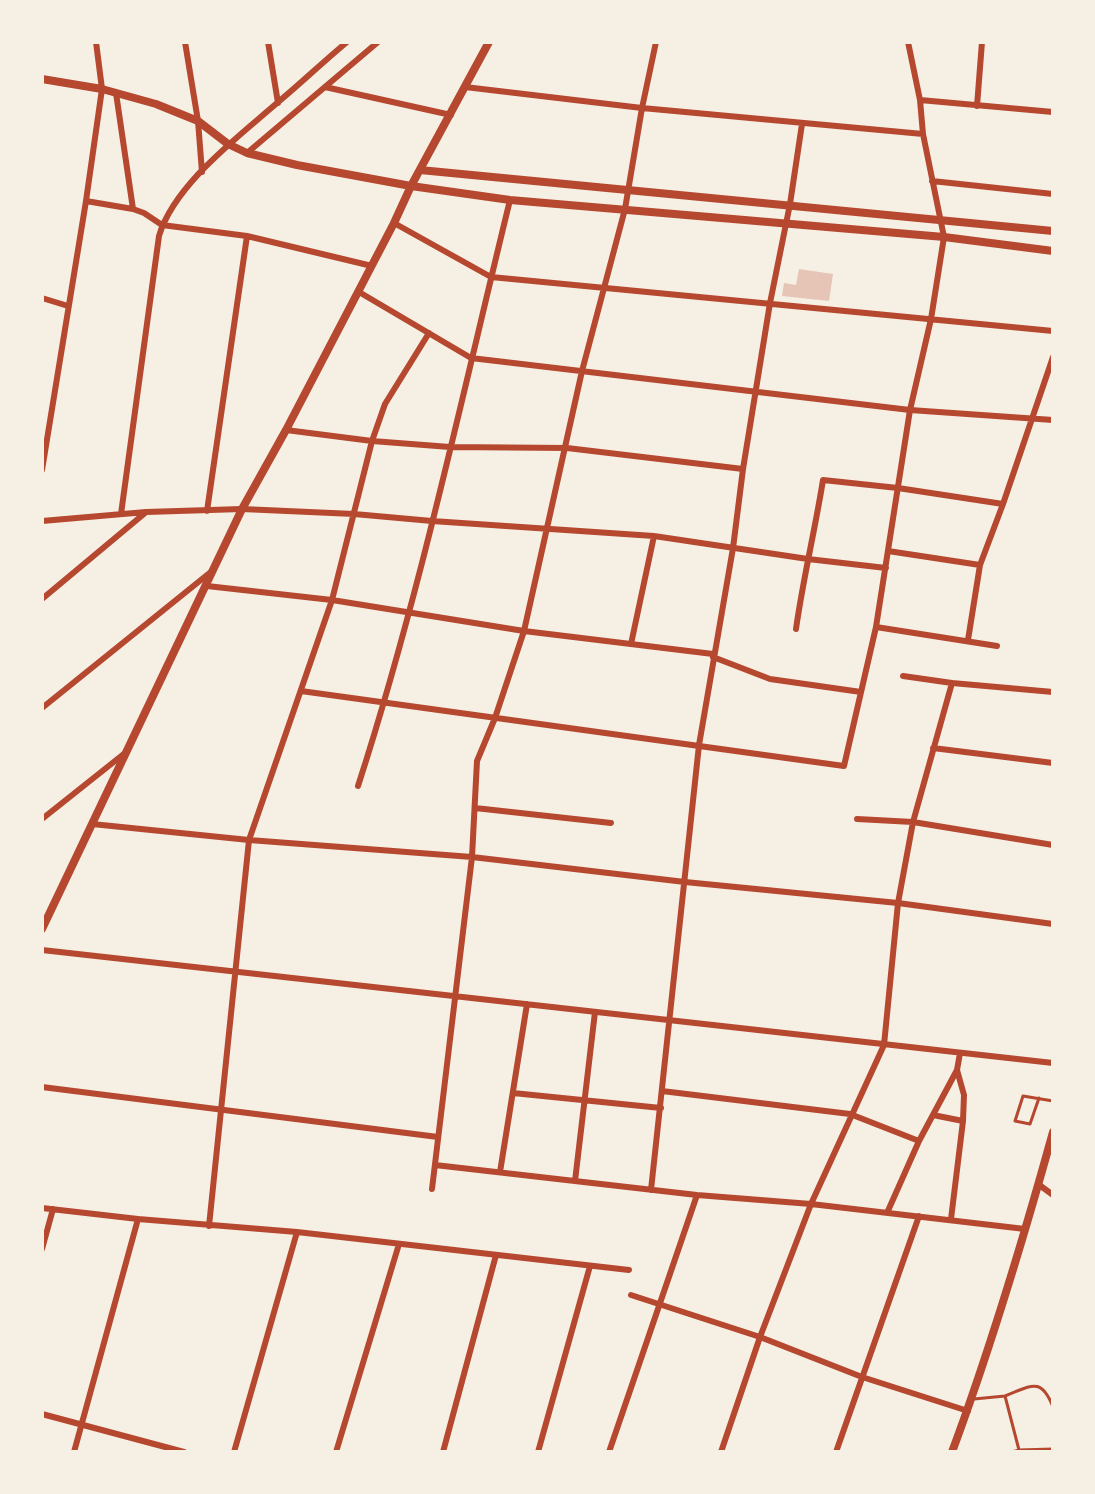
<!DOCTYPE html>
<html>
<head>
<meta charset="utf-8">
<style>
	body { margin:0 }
	#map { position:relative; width:1095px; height:1494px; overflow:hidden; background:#f6efe4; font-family:"Nunito Sans",sans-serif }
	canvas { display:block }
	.frame { position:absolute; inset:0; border:44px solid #f6efe4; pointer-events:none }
</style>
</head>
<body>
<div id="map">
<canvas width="1095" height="1494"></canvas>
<div class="frame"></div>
</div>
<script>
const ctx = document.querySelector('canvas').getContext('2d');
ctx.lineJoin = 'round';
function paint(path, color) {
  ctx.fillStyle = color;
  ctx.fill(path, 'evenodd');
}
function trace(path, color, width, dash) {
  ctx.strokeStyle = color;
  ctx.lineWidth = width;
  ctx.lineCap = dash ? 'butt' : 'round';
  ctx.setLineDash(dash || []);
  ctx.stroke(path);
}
const building = new Path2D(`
	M799 269 833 274 829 301 782 296 784 283 796 285Z`);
const service = new Path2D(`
	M1039 1098 1030 1124 1015 1121 1023 1096 1053 1101
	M1005 1396C1031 1386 1041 1376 1053 1407
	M974 1399 1005 1396 1019 1450 1053 1449
	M1012 1452 1019 1450`);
const minor = new Path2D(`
	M185 42 198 121 202 172
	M268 42 278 103
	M325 87 451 115
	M465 87 642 108 923 134
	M116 93 133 209
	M920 100 1053 112
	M977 106 982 42
	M247 153 378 42
	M932 181 1053 194
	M86 201 133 209 144 213 162 225 247 236 372 266
	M394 223 491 277 1053 331
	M359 292 471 358 910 410 1053 420
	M42 298 68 306
	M286 430 372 441 450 447 567 448 743 469
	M42 470 86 201 102 89 96 42
	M207 511 247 236
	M121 514 159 236C174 185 238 137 277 103 301 83 323 62 347 42
	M42 521 146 512 242 509 354 514 432 521 654 536 808 559 886 568
	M888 551 980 565
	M207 586 332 600 524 631 713 654
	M42 599 145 513
	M876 627 997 646
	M796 629C803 579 815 530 823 480L898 488 1003 504
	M968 640 980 565 1003 504 1053 357
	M631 644 654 536
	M713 657 770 679 861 692
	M903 676 952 683 1053 692
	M301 691 844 766 876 627 910 410 931 319 944 237 923 134 920 100 908 42
	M42 708 212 571
	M933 748 1053 763
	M358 786C420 594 462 396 510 200
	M475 808 611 823
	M42 819 125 753
	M857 819 913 822 1053 845
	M92 824 249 840 472 857 685 882 898 903 1053 924
	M42 950 1053 1063
	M42 1087 438 1137
	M662 1091 850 1114 919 1141
	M513 1093 661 1108
	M933 1115 963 1121
	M435 1165 697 1195 811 1204 1025 1229
	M500 1172 527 1004
	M575 1181 595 1012
	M1038 1184 1053 1195
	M432 1189 472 857 477 761 495 718 524 631 582 371 625 209 642 108 656 42
	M651 1190 699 745 733 548 743 469 770 303 790 204 802 124
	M42 1208 138 1219 297 1232 629 1270
	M887 1213 919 1141 957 1070 960 1053
	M951 1219 963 1121 964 1095 957 1070
	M209 1226 249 840 332 600 372 441 385 404 429 333
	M42 1249 53 1209
	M631 1295 760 1337 862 1377 968 1411
	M42 1414 184 1452
	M74 1452 138 1219
	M234 1452 297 1232
	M336 1452 399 1244
	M443 1452 496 1255
	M538 1452 590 1266
	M609 1452 697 1195
	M721 1452 760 1337 811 1204 884 1045 898 903 913 822 952 683
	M836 1452 919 1216`);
const tertiary = new Path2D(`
	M42 79 102 89 156 104 198 121 228 144 247 153 297 165 411 186 510 200 944 237 1053 251
	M420 170 1053 231
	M42 929 242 509 286 430 394 223 411 186 489 42
	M952 1452C991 1347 1023 1240 1053 1132`);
paint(building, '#e6c5b7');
trace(service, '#b5482f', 3);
trace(minor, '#b5482f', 6);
trace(tertiary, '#b5482f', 8);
</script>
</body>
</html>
